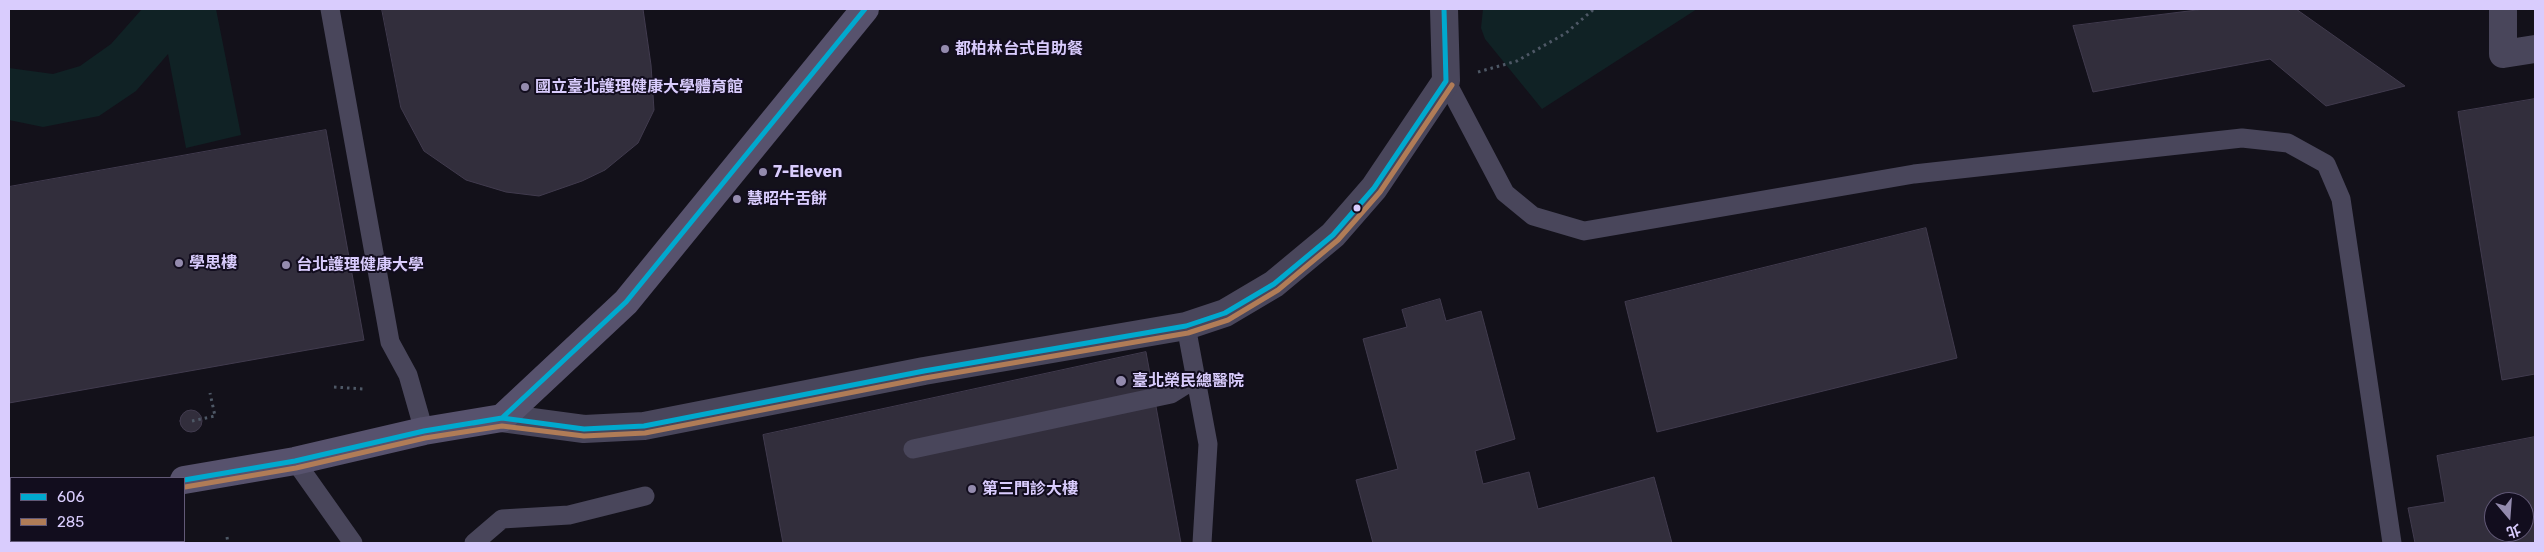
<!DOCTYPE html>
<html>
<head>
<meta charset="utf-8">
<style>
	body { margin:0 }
	#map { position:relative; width:2544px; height:552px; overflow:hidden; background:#13111a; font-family:Rubik,"Noto Sans TC",sans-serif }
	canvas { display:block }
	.frame { position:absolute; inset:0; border:10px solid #d9ccfd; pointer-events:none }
	.legend { position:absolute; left:10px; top:477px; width:175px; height:65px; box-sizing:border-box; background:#120d1e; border:1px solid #625977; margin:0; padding:6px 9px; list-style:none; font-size:15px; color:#d9ccfd }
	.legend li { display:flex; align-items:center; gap:10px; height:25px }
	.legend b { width:25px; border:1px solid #625977 }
	.north { position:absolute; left:2484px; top:492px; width:50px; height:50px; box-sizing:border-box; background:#120d1e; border:1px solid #625977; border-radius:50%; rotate:162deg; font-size:14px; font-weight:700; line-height:20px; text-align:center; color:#d9ccfd }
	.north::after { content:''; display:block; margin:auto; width:18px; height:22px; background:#948bae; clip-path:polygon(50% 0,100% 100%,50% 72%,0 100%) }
</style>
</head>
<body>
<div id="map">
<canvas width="2544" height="552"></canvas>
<div class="frame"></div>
<ul class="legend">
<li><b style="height:6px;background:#00a9ce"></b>606</li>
<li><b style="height:6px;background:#b07c57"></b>285</li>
</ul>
<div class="north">北</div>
</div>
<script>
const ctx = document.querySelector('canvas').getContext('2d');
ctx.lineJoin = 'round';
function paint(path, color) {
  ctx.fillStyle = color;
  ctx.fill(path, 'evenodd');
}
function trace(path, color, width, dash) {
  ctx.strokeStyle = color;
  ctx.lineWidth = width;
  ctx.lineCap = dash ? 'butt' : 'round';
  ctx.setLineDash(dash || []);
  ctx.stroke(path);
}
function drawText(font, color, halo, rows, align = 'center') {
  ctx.font = font + ' Rubik,"Noto Sans TC",sans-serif';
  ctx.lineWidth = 4;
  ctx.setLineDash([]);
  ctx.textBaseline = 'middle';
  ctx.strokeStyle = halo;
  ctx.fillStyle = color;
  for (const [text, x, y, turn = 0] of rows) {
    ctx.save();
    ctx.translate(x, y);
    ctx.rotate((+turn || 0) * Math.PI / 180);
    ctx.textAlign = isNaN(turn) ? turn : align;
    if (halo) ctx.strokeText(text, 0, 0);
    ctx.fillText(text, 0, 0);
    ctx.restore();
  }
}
const green = new Path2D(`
	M142 9H216L241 135 186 148 168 54 136 91 99 116 43 127 9 120V68L53 74 80 66 111 44Z
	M1483 9H1697L1542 109 1485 39 1481 28Z`);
const building = new Path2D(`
	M382 9H643L651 65 654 110 638 143 605 170 582 181 539 196 506 192 466 180 424 151 401 108Z
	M2205 9H2296L2405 86 2326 106 2270 59 2093 92 2073 26Z
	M2535 99V374L2502 380 2458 112Z
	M326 130 364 340 9 403V187Z
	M1926 228 1957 358 1657 432 1625 302Z
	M1440 299 1446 321 1481 311 1515 439 1475 451 1483 484 1529 472 1538 509 1654 477 1672 543H1373L1356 480 1398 469 1363 339 1407 327 1402 310Z
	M1146 352 1181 543H783L763 435Z
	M180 421a11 11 0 1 1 22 0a11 11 0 1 1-22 0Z
	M2535 437V543H2415L2408 508 2445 502 2437 456ZM2494 502H2524V532H2494Z`);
const path = new Path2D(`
	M1478 72 1517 61 1566 33 1594 9
	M334 387 363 389
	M192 421 215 416 210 393
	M227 537 228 543`);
const lane = new Path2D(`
	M330 9 390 342 408 375 424 431
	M1446 81 1505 193 1533 216 1584 231 1914 174 2242 138 2288 143 2326 164 2341 199 2392 543
	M1186 326 1208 444 1202 543
	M913 449 1171 394 1195 379
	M295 461 353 543
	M474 543 502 519 569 515 645 496`);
const street = new Path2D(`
	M2503 9V54L2535 49
	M502 418 584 429 644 426 924 371 1186 326 1225 313 1274 284 1333 235 1374 188 1446 81 1444 9`);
const secondary = new Path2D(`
	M184 480 295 461 424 431 502 418 626 302 865 9
	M9 497H11`);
const bus1 = new Path2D(`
	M473 423 502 418 626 302 865 9
	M184 480 295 461 424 431 502 418 584 429 644 426 924 371 1186 326 1225 313 1274 284 1333 235 1374 188 1446 81 1444 9`);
const bus2 = new Path2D(`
	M185 487 296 468 425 438 502 426 584 436 645 433 925 378 1188 333 1228 320 1278 290 1338 240 1380 192 1452 85`);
const markers = [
	[945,49,5,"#948bae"],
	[525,87,5,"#948bae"],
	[763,172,5,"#948bae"],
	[737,199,5,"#948bae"],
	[1357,208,4.5,"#d9ccfd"],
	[179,263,5,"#948bae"],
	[286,265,5,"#948bae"],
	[1121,381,6,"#948bae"],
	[972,489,5,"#948bae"]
];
const poiNames = [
	["都柏林台式自助餐",955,49],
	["國立臺北護理健康大學體育館",535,87],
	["7-Eleven",773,172],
	["慧昭牛舌餅",747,199],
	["學思樓",189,263],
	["台北護理健康大學",296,265],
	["臺北榮民總醫院",1132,381],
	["第三門診大樓",982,489]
];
paint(green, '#102225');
paint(building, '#322e3c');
trace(building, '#413b4e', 1);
trace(path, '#4e5866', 3, [2.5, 4]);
trace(lane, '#49465b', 19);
trace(street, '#49465b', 28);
trace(secondary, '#57526d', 28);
trace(bus1, '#00a9ce', 5);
trace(bus2, '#b07c57', 5);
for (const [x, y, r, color] of markers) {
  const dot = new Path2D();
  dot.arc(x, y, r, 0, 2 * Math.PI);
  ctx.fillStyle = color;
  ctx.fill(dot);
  trace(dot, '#120d1e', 2);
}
drawText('bold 16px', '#d9ccfd', '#120d1e', poiNames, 'left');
</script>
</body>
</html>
